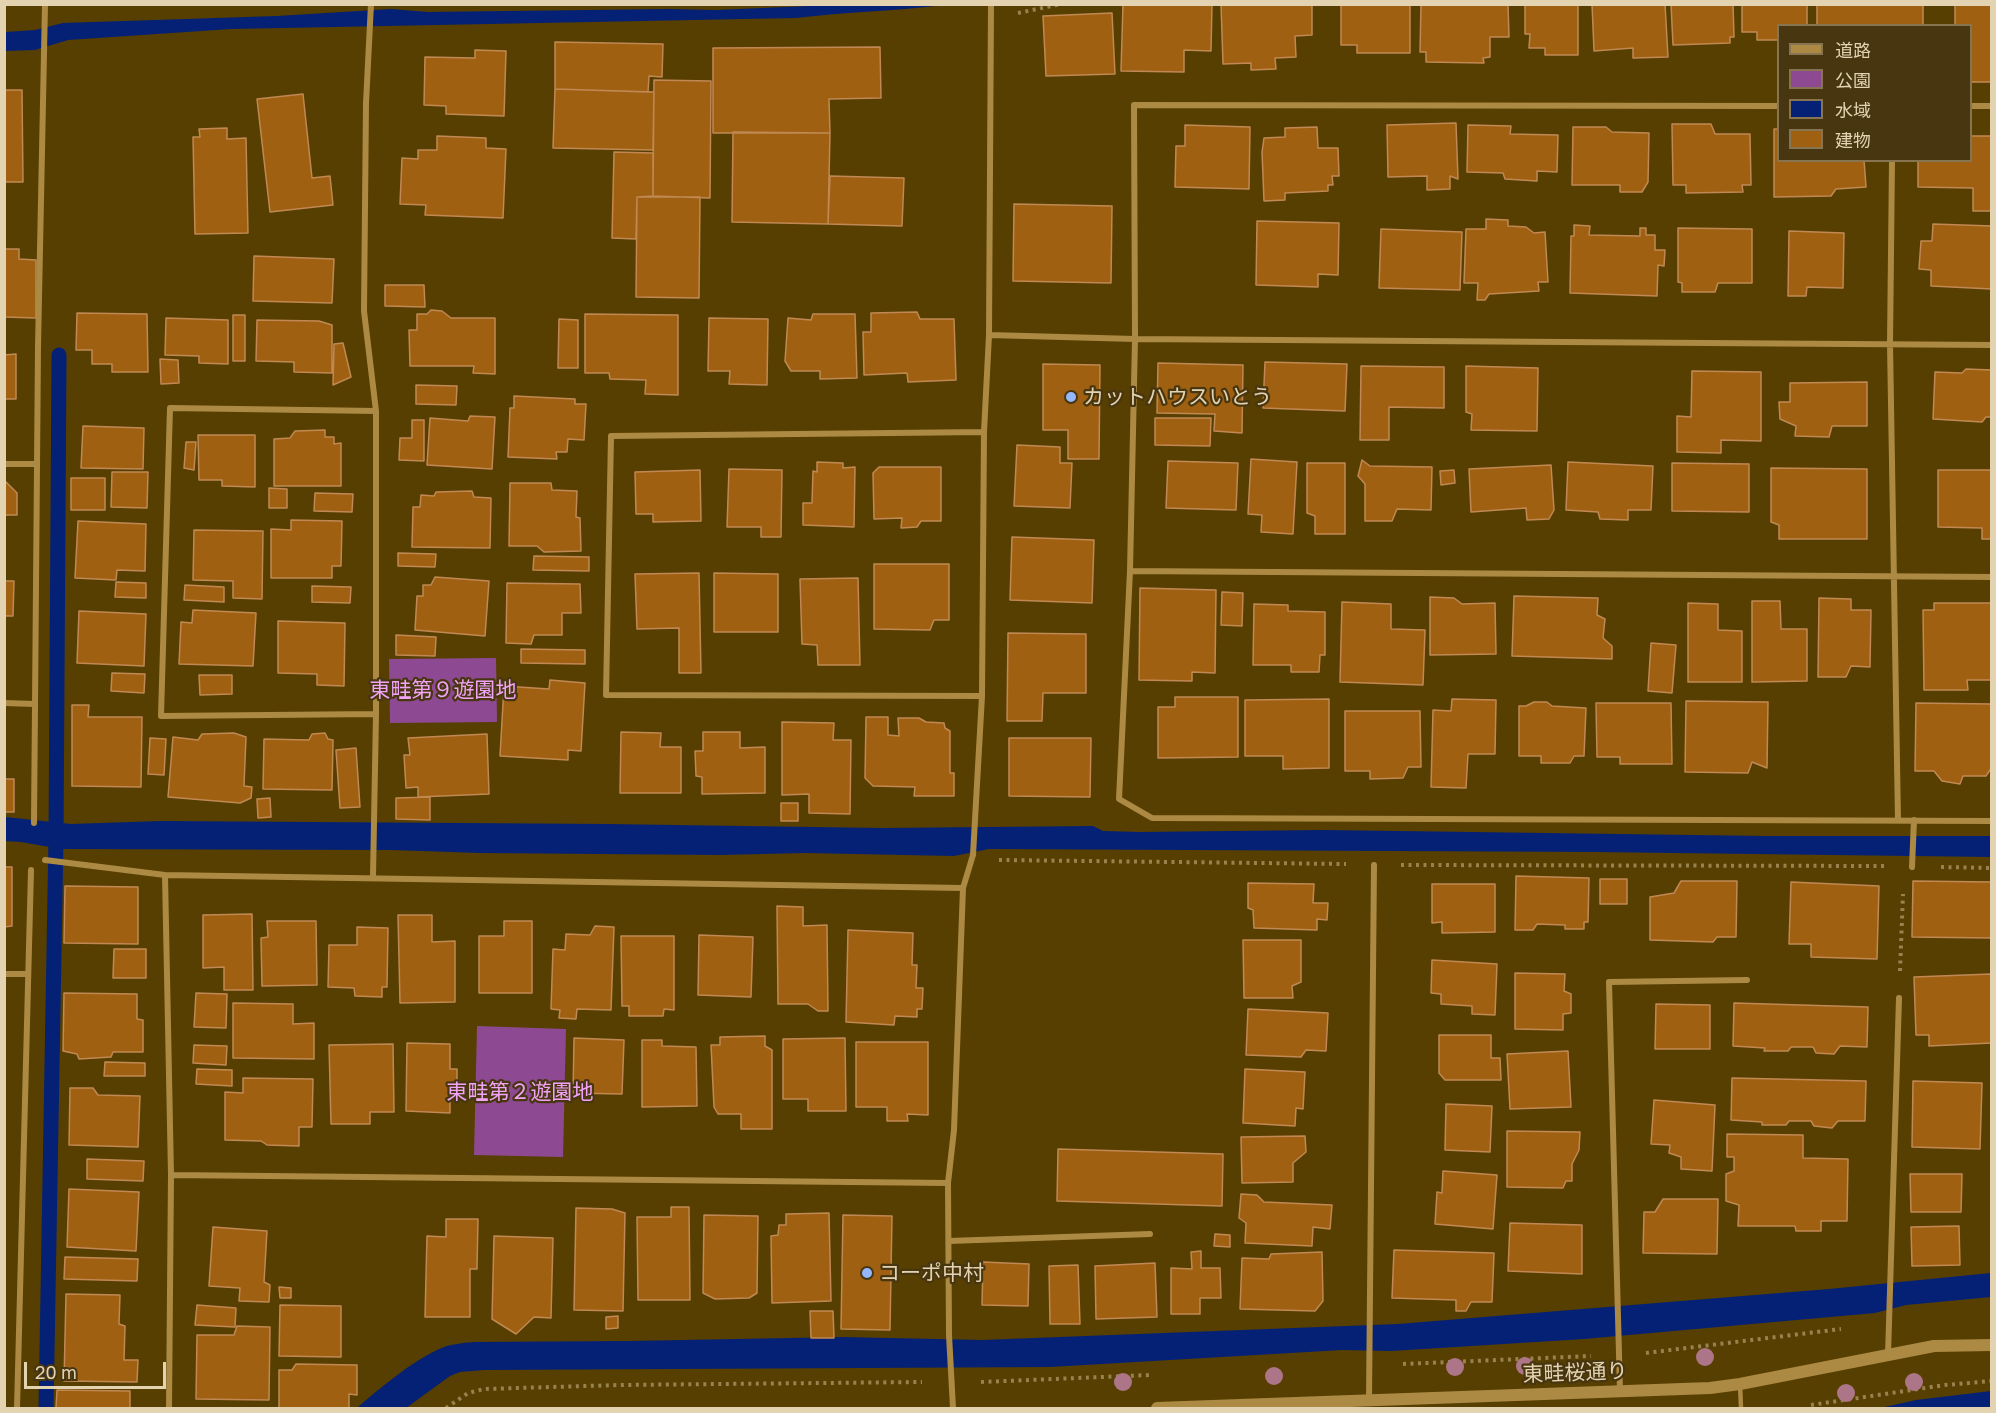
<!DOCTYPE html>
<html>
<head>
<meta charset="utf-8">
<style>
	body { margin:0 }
	#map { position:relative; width:1996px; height:1413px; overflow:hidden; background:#573f01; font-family:"Golos Text","Noto Sans JP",sans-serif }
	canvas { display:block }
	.frame { position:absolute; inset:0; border:6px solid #e4d3b1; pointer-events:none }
	.legend { position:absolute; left:1777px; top:24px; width:195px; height:138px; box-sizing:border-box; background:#473610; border:2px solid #867550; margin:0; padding:8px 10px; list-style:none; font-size:18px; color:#e4d3b1 }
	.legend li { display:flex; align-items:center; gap:12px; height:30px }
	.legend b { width:30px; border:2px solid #867550 }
	.scale { position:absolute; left:24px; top:1362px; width:142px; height:27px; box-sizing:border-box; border:3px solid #e4d3b1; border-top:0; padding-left:8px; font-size:18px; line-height:21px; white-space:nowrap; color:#e4d3b1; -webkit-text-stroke:4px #473610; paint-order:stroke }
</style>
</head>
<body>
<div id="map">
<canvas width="1996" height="1413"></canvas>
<div class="frame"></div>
<ul class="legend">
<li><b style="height:8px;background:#ac8a44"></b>道路</li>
<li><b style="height:16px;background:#8d4a93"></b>公園</li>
<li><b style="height:16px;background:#042176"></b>水域</li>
<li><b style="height:16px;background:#a06011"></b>建物</li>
</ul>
<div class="scale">20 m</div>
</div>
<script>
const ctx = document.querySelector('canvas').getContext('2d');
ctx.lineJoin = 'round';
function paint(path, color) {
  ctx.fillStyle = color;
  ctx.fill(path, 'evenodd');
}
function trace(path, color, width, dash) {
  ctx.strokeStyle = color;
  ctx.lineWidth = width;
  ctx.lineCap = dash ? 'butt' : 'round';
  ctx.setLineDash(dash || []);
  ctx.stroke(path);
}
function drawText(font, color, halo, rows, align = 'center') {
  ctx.font = font + ' "Golos Text","Noto Sans JP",sans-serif';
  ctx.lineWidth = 4.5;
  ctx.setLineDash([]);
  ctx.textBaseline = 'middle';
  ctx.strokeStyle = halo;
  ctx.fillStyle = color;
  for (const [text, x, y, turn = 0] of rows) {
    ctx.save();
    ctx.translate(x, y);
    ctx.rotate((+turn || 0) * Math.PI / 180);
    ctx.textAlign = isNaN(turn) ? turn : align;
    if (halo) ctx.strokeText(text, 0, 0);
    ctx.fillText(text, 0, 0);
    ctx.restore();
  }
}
const green = new Path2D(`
	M496 658 497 722 390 723 389 659Z
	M477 1026 566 1029 563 1157 474 1155Z`);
const water = new Path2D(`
	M857 4 945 5C895 11 846 12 796 18L231 29 68 40 35 50 5 51V32L35 30 63 23 277 16 391 9 428 12 668 9 715 10Z
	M5 817 71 824 161 821 607 824 882 828 1093 826 1103 831 1139 832 1323 830 1767 836H1991L1992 857 1594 852 989 849 954 856 805 853 720 855 480 853 391 850 61 849 21 842 5 841Z
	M1991 1273V1297L1906 1305 1875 1313 1584 1339 1391 1351 1342 1350 1050 1367 484 1370 460 1372 450 1376 406 1408H357C379 1389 411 1362 437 1350 449 1344 462 1343 474 1342L629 1341 842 1337 982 1340 1398 1324 1829 1289Z
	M1991 1391V1408H1880L1916 1400Z`);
const stream = new Path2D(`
	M46 1408 56 837 59 355`);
const building = new Path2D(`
	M1123 4H1212L1211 51 1184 50V72L1121 71Z
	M1221 4H1312V35L1295 36 1296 57 1275 58 1276 69 1251 70V63L1223 64Z
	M1341 4H1410V53H1357V45H1341Z
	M1421 4H1508L1509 37H1490V57L1483 58 1484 63 1426 62V52H1420Z
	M1525 4H1578V55H1545V48H1529L1530 34H1525Z
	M1592 4H1665L1668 57 1633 58V48L1594 51Z
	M1671 4H1733L1734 37H1730V43L1673 45Z
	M1742 4H1807V26H1778V40H1757V32H1742Z
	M1817 4H1923V26H1817Z
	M1955 4H1992V82H1970V26H1955Z
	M1112 13 1115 74 1046 76 1043 16Z
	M555 42 663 44 662 77 649 76 648 92 555 89Z
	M880 47 881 98 829 99 830 133H713V48Z
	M475 50 506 51 504 116 446 114V106L424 105 425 57 475 58Z
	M654 80 711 81 710 198 653 196Z
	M555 89 654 92 653 150 553 148Z
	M4 90H22L23 182H4Z
	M303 94 312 178 330 176 333 205 270 212 257 99Z
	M1456 123 1458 179 1450 176V189L1427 190V176L1388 177 1387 125Z
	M1672 124H1711L1715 134H1750L1751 185H1742L1743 192 1686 193V185H1673Z
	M1185 125 1250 127 1249 189 1175 187 1176 146H1185Z
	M1468 125 1511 126 1510 134 1558 135 1557 172 1537 171V181L1505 179 1503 173 1467 172Z
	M1317 127 1318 148H1338L1339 176H1332L1333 185H1328V191L1285 193V200L1264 201 1262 152 1264 138 1285 137V128Z
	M1573 127H1606L1612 132 1649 133 1648 182 1642 192H1620V185H1572Z
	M227 128V139L246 138 248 233 195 234 193 137H200L199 129Z
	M1774 129H1778V160H1864L1866 187 1836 189 1831 196 1774 197Z
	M733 132 830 133 828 224 732 222Z
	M437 136 486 138V148L506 149 503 218 425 215 426 205 400 204 402 158 418 159V150H437Z
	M1970 136H1992V211H1973V188L1918 187V160H1970Z
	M614 152 653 153V196L637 197 636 239 612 238Z
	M830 176 904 178 902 226 828 224Z
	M637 197H700L699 298 636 297Z
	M1014 204 1112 206 1111 283 1013 281Z
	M1486 219 1508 220V226L1526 227 1534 233 1545 232 1548 282H1538L1539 291 1489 294 1485 300H1477L1478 283H1464L1466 229H1486Z
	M1257 221 1339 223 1338 275 1318 274V287L1256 285Z
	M1933 224 1992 226V289L1931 286V270L1919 269 1921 241H1932Z
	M1574 225 1590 226 1589 235 1640 236V228H1646V235H1655V250H1665L1664 266 1658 265 1657 296 1570 293 1571 236H1574Z
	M1678 228 1752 229V283H1718L1715 292H1682V283L1678 282Z
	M1381 229 1462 232 1460 290 1379 288Z
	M1789 231 1844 233 1843 288 1807 287 1806 296H1788Z
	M4 249H19V259L36 260V318L4 317Z
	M254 256 334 259 332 303 253 301Z
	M385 285H424L425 307 385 306Z
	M431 310 442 311 451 318H495V374L473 373 474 366H410L409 330H417V314H427Z
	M917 312 920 319H954L956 380 908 382 907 373 864 375 863 332H871V313Z
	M77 313 147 314 148 372H112V364H92V350H76Z
	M585 314 678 315V395L645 394 646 380 610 379 609 373H585Z
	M813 314H855L857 378 820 379V371H791L785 361 788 318 811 320Z
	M233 315H245V361H233Z
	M166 318 228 320V364L199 363V356L165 355Z
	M709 318 768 319 767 385 729 384 730 371H708Z
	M559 319 578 320V368H558Z
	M257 320 319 321 332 325V373L294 372V362L256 361Z
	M343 343 351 377 333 385 334 344Z
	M16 354V399H4V355Z
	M160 359 178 360 179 383 161 384Z
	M1265 362 1347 364 1345 411 1263 408Z
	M1158 363 1243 365 1242 433 1214 431 1215 414 1157 413Z
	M1043 364 1100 365 1099 459H1068V430H1043Z
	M1361 366 1444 367V408L1389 407V440H1360Z
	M1466 366 1538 368 1537 431 1471 430 1472 414 1466 412Z
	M1966 369 1992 370V417H1986L1982 422 1933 419 1935 372 1962 373Z
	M1692 371 1761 372V441L1721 440V453L1677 452V416L1691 417Z
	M1867 382V426H1832L1829 437 1795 436 1796 426 1780 419 1779 402H1790V383Z
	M416 385 457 386 456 405 416 404Z
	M514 396 575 399V404H586L584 440 568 439 567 452H556L557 459 508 457 510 408H514Z
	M470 416 495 417 492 469 427 465 430 418 468 421Z
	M1155 418H1211L1210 446 1155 445Z
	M412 420H424V461L399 460 400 438H412Z
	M83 426 144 428 143 469 81 468Z
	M325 430V437H334V444L341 443V486H274V439L290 438 295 431Z
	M198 435H255V487L222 486V480H199Z
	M186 442H196L194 470 184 468Z
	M1017 445 1060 447V463H1072L1070 508 1014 506Z
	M1251 459 1297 462 1293 534 1261 532 1262 515 1248 514Z
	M1362 460 1370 466 1432 467 1431 510 1397 509 1392 521H1365V484L1358 476Z
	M1168 461 1238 463 1236 510 1166 508Z
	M817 462 843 463V468L855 467 854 527 803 525V503H812L813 471 817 472Z
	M1568 462 1653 466 1651 510H1628V520L1600 519 1598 512 1566 510Z
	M1307 463H1345V534H1315V516L1307 513Z
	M1672 463 1749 464V512L1672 511Z
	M1551 465 1554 510 1549 519 1527 520 1526 508 1471 512 1469 469Z
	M879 467H941V521H921L917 527 901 528 902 518 874 519 873 473Z
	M1771 468 1867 469V539H1779V525L1771 522Z
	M729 469 782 470 781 537H761V527H727Z
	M700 470 701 521 653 522V514H636L635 472Z
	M1454 470 1455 483 1441 485 1440 471Z
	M1938 470H1992V539H1982V528L1938 527Z
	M112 472H148L147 508 111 507Z
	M71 478H105V510H71Z
	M4 480 17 493V515H4Z
	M510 483H551L552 490 577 491 576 517 580 518 581 551 544 552 537 546H509Z
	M269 488 287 489V508H269Z
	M472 491 474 497 491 498 490 548 412 547 413 507H420L421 495 434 496 436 492Z
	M315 493 353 494 352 512 314 511Z
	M291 520 342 521 341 566H332V578H271V529L291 530Z
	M78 521 146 524 145 571 117 570 116 580 75 578Z
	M194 530 263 531 262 599 233 598V581L193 580Z
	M1012 537 1094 540 1092 603 1010 600Z
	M398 553 436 554 435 567 398 566Z
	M534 556 589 557V571L533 570Z
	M874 564H949V620H934L930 630 874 629Z
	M699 573 701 673H679V628L637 629 635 574Z
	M714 573 778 574V632H714Z
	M435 577 489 581 485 636 415 630 417 596H423V585H431Z
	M858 578 860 665H818L817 645 802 644 800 579Z
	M4 581H14L13 616H4Z
	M116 582 146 583V598L115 597Z
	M507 583 580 584 581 613H562V635H534L531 644 506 643Z
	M185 585 224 587V602L184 600Z
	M312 586 351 587 350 603 312 602Z
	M1140 588 1216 590 1215 673 1192 672V681L1139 680Z
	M1222 592 1243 593 1242 626 1221 625Z
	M1514 596 1598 598 1597 615 1605 619 1603 638 1612 646V659L1512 656Z
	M1430 597 1454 598 1462 604 1495 603 1496 654 1430 655Z
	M1819 598 1851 599V610H1871L1870 667 1851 666 1846 677H1818Z
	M1752 601H1780L1781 629H1807V681L1752 682Z
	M1342 602 1391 604V629L1425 630 1423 685 1340 682Z
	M1688 603 1718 604V630L1742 631V682H1688Z
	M1934 603H1992V680H1967L1968 690H1924L1923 610H1934Z
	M1254 604 1288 605V611L1325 612V655H1320L1319 672H1291V665H1253Z
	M193 610 256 613 253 666 179 664 181 622 192 623Z
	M79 611 146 614 144 666 77 663Z
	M278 621 345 623 344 686 317 685V674L278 673Z
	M1008 633 1086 634V693H1043L1042 721H1007Z
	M396 635 436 637 435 656 396 655Z
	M1651 643 1676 645 1672 693 1648 691Z
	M521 649 585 650V664L521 663Z
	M112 673 145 674 144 693 111 691Z
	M199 675H232V694L200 695Z
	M550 680 585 683 581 751 568 750V760L500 756 504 686 549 689Z
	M1175 697H1238V757L1158 758V707H1175Z
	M1329 699V768L1283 769V756H1245V700Z
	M1452 699 1496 700 1495 754H1468L1466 788 1431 787 1433 710 1451 711Z
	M1686 701 1768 702 1767 768 1752 762 1748 773 1685 772Z
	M1534 702H1547L1552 706 1586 708 1584 756H1574L1570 763H1541V756H1519V706H1526Z
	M1596 703H1671L1672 764H1620V757H1597Z
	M1916 703 1992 704V767L1986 776H1963L1960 784 1942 781 1934 771H1915Z
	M72 705H89L88 717H142L141 787 72 786Z
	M1345 711H1420L1421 767H1408L1403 778 1370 779V771H1345Z
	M866 717H888V735L899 736 898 718H919L926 722 944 723 945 728 950 731V773H954V796H914L915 787 873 786 865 778Z
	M782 722 834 723 833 740H851L850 814 809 813V794L782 795Z
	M621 732 661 733 660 747H681V793H620Z
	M703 732H740V748L765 747V793L702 794V777L696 776 695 751H703Z
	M234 733 246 737 244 786 252 787 251 798 240 803 168 797 173 737 198 740 202 734Z
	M325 733 328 739 333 740 332 790 263 789 264 739 309 740 312 734Z
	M487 734 489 794 418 797V787L406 788 404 755H410L408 738Z
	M150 738 166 739 164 775 148 774Z
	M1009 738H1091L1090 797 1009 796Z
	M356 748 360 807 340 808 336 750Z
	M4 779H14V812H4Z
	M430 797V820L396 819V798Z
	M270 798 271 817 258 818 257 799Z
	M781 803H798V821H781Z
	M4 867H12V926L4 927Z
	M1516 876 1589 878 1588 922H1584V929H1565V925L1537 924 1533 930H1515Z
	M1600 879H1627V904H1600Z
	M1681 881H1737L1736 937H1717L1713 942 1650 940V897L1674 893Z
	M1913 881 1992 882V938L1912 937Z
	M1791 882 1879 886 1877 959 1811 957V944H1789Z
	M1248 883 1314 884 1313 903H1328L1327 920 1317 919V930L1254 928 1253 910 1248 908Z
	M1432 884H1495V932L1442 933V922L1432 923Z
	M65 886 138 887V944L64 943Z
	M777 906 803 907V926L827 925 828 1011H818L808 1004H778Z
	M252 914 253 990H224V967L203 968V915Z
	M398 915H432V942L455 941V1002L400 1003Z
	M267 921H316L317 985 262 986 261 938 268 937Z
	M504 921H532V993H479V936H504Z
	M595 926 614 927 611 1010 577 1009 576 1019 559 1018 560 1010 551 1009 553 949 565 950 566 934 590 935Z
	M357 927 388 928 387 987H382V997L355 996 354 988 328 987 329 945H357Z
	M848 930 913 933 912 965H917L916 988H923L922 1009H917V1017L895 1016 894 1025 846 1022Z
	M699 935 753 937 751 997 698 995Z
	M621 936H674V1010L664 1009 663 1016H629V1006H622Z
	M1243 940H1301V982L1292 986 1293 998H1244Z
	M114 949H146V978H113Z
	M1432 960 1497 964 1495 1015 1472 1014V1006L1441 1004V994L1431 993Z
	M1515 973 1565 974 1564 991 1571 994V1013L1563 1014V1030L1515 1029Z
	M1991 974 1992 1043 1929 1046V1035H1916L1914 977Z
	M64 993 137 994V1019L143 1020V1052H113L111 1057 79 1059 77 1054 63 1051Z
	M196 993 227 994 226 1028 194 1027Z
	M233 1003 293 1004V1024L314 1023V1059L233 1058Z
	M1734 1003 1868 1007 1867 1047 1840 1046 1834 1054 1816 1053 1813 1047H1791L1788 1051H1764L1765 1048 1733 1046Z
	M1656 1004 1710 1005V1049H1655Z
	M1248 1009 1328 1013 1326 1051 1306 1050 1301 1057 1246 1055Z
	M1439 1035H1491V1058H1500L1501 1080H1445L1439 1073Z
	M765 1036V1046L772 1050V1129H741V1114H718L714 1107 711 1045H720V1037Z
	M574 1038 624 1040 622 1094 573 1093Z
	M845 1038 846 1111H808V1099H783V1039Z
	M642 1040H662V1046L696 1047 697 1106 642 1107Z
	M856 1042H928V1115L907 1114 908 1121H887V1107H856Z
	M407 1043 450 1044V1069H457V1083L450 1082V1113L406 1111Z
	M393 1044 394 1112H370V1124H331L329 1045Z
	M194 1045 227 1046 226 1065 193 1063Z
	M1568 1051 1571 1107 1510 1109 1507 1054Z
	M105 1062 145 1063V1076H104Z
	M197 1069 232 1070V1086L196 1084Z
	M1245 1069 1305 1072 1303 1109 1296 1108 1295 1126 1243 1123Z
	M243 1078 313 1079 312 1127H299V1146L267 1145 261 1141 225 1140V1092L243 1093Z
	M1732 1078 1866 1081 1865 1121H1838L1832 1128 1814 1126 1811 1121H1789L1786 1125H1762V1122L1731 1120Z
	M1913 1081 1982 1083 1980 1149 1912 1147Z
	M70 1088H93L98 1095 140 1096 138 1147 69 1145Z
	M1654 1100 1715 1105 1712 1171 1681 1169V1157L1669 1153 1670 1145 1651 1144Z
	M1446 1104 1492 1106 1490 1152 1445 1150Z
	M1507 1131 1580 1132 1579 1150 1572 1164V1181H1566L1563 1188 1507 1187Z
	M1727 1134 1803 1135V1158L1848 1159 1847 1221H1821V1231H1796L1795 1226H1738L1739 1205 1726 1201V1174L1734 1171V1157H1727Z
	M1305 1136 1306 1152 1293 1163V1182L1242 1183 1241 1137Z
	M1058 1149 1223 1154 1222 1206 1057 1201Z
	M87 1159 144 1161 143 1181 87 1179Z
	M1443 1171 1497 1175 1493 1229 1435 1224 1437 1192 1442 1193Z
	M1910 1174H1962L1961 1212H1911Z
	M69 1189 139 1192 136 1251 67 1247Z
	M1241 1194 1257 1195 1264 1202 1332 1205 1330 1229 1313 1227 1312 1246 1245 1243 1246 1223 1239 1218Z
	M1663 1199H1718L1717 1254 1643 1253 1644 1212H1655Z
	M671 1207H689L690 1300H638L637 1217H671Z
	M576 1208 612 1209 625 1213 623 1311 574 1310Z
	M829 1213 831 1301 772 1303 771 1236 778 1235 779 1225H786V1214Z
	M704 1215 758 1216 757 1293 749 1298 715 1299 703 1293Z
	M843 1215 892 1216 890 1330 841 1329Z
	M446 1219H478L477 1269H470V1317H425L427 1236 446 1237Z
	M1510 1223 1582 1225V1274L1508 1271Z
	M1959 1226 1960 1265 1912 1266 1911 1227Z
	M213 1227 267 1231 264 1282 270 1285 269 1302 239 1301 240 1288 209 1286Z
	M1215 1234 1230 1235V1247L1214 1246Z
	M494 1236 553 1238 551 1318 534 1317 516 1334 492 1319Z
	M1394 1250 1494 1253 1492 1302H1471L1466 1311H1456V1300L1392 1298Z
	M1201 1251V1268H1220L1221 1298H1200V1314H1171V1268L1192 1269 1191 1252Z
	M1322 1252 1323 1301 1315 1311 1240 1309 1242 1258 1269 1259 1271 1254Z
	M65 1257 138 1259 137 1281 64 1279Z
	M983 1262 1029 1264 1028 1306 982 1305Z
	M1155 1263 1157 1317 1096 1319 1095 1266Z
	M1078 1265 1080 1324H1050L1049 1266Z
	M279 1287 291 1288V1298H280Z
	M66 1294 120 1295 119 1324 125 1326 124 1360H138L137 1382 64 1381Z
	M197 1305 236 1308 235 1327 195 1325Z
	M280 1305 341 1306V1357L279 1356Z
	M810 1311H833L834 1338H811Z
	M618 1316V1328L606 1329V1317Z
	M237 1326 270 1327 269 1400 196 1399 197 1335H234Z
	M296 1364 357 1365V1395L349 1394V1408H279V1370H292Z
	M57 1390 130 1391V1408H56Z`);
const path = new Path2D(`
	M1018 13 1061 4
	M999 860 1346 864
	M1401 865 1886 866
	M1941 867 1992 868
	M1900 971 1903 894
	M1646 1353 1841 1329
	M1403 1364 1591 1356
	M981 1382 1150 1375
	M1811 1405 1945 1385 1992 1381
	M446 1408 468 1393 484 1389 620 1385 922 1382`);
const lane = new Path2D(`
	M1740 1384 1741 1408`);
const street = new Path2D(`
	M371 4 366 103 364 311 376 411V714L373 877
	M1778 106 1134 105 1135 339 1130 571 1119 799 1152 818 1992 821
	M1970 106H1992
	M1892 160 1890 344 1898 820
	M989 335 1135 339 1992 345
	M4 464H37
	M1130 571 1992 577
	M982 696 606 695 611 436 984 432
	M4 703 35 704
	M376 714 161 716 170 408 376 411
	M34 823 38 347 45 4
	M45 860 165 875 963 888
	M1912 867 1914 820
	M165 875 171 1175 169 1408
	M4 974H28
	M171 1175 948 1183
	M949 1241 1150 1234
	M1888 1355 1899 998
	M1620 1391 1609 982 1747 980
	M1369 1400 1374 865
	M17 1408 31 870
	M953 1408 949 1335 948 1183 954 1130 963 888 973 855 982 696 984 432 989 335 991 4`);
const secondary = new Path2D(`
	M1157 1408 1710 1388 1740 1384 1934 1346 1992 1345`);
const trees = [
	[1705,1357],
	[1525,1366],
	[1455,1367],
	[1274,1376],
	[1123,1382],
	[1914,1382],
	[1846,1393]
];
const markers = [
	[1071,397,6,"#94b7fd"],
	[867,1273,6,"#94b7fd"]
];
const poiNames = [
	["カットハウスいとう",1083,397],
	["コーポ中村",879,1273]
];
const parkNames = [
	["東畦第９遊園地",443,690],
	["東畦第２遊園地",520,1092]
];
const streetNames = [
	["東畦桜通り",1575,1373,-2]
];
paint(green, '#8d4a93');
paint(water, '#042176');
trace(stream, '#042176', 15);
paint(building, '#a06011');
trace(building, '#c08954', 1.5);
trace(path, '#978250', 4, [3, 4.5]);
trace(lane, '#ac8a44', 4.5);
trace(street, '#ac8a44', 6);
trace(secondary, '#ac8a44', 12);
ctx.fillStyle = '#ac7688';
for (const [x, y] of trees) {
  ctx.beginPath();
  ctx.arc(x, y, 9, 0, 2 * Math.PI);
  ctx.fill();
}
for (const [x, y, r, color] of markers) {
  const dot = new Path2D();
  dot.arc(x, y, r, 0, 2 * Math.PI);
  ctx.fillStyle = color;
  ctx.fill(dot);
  trace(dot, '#473610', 2);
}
drawText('21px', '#e4d3b1', '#473610', poiNames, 'left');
drawText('21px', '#f1a3f7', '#473610', parkNames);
drawText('21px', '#e4d3b1', '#473610', streetNames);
</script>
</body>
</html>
